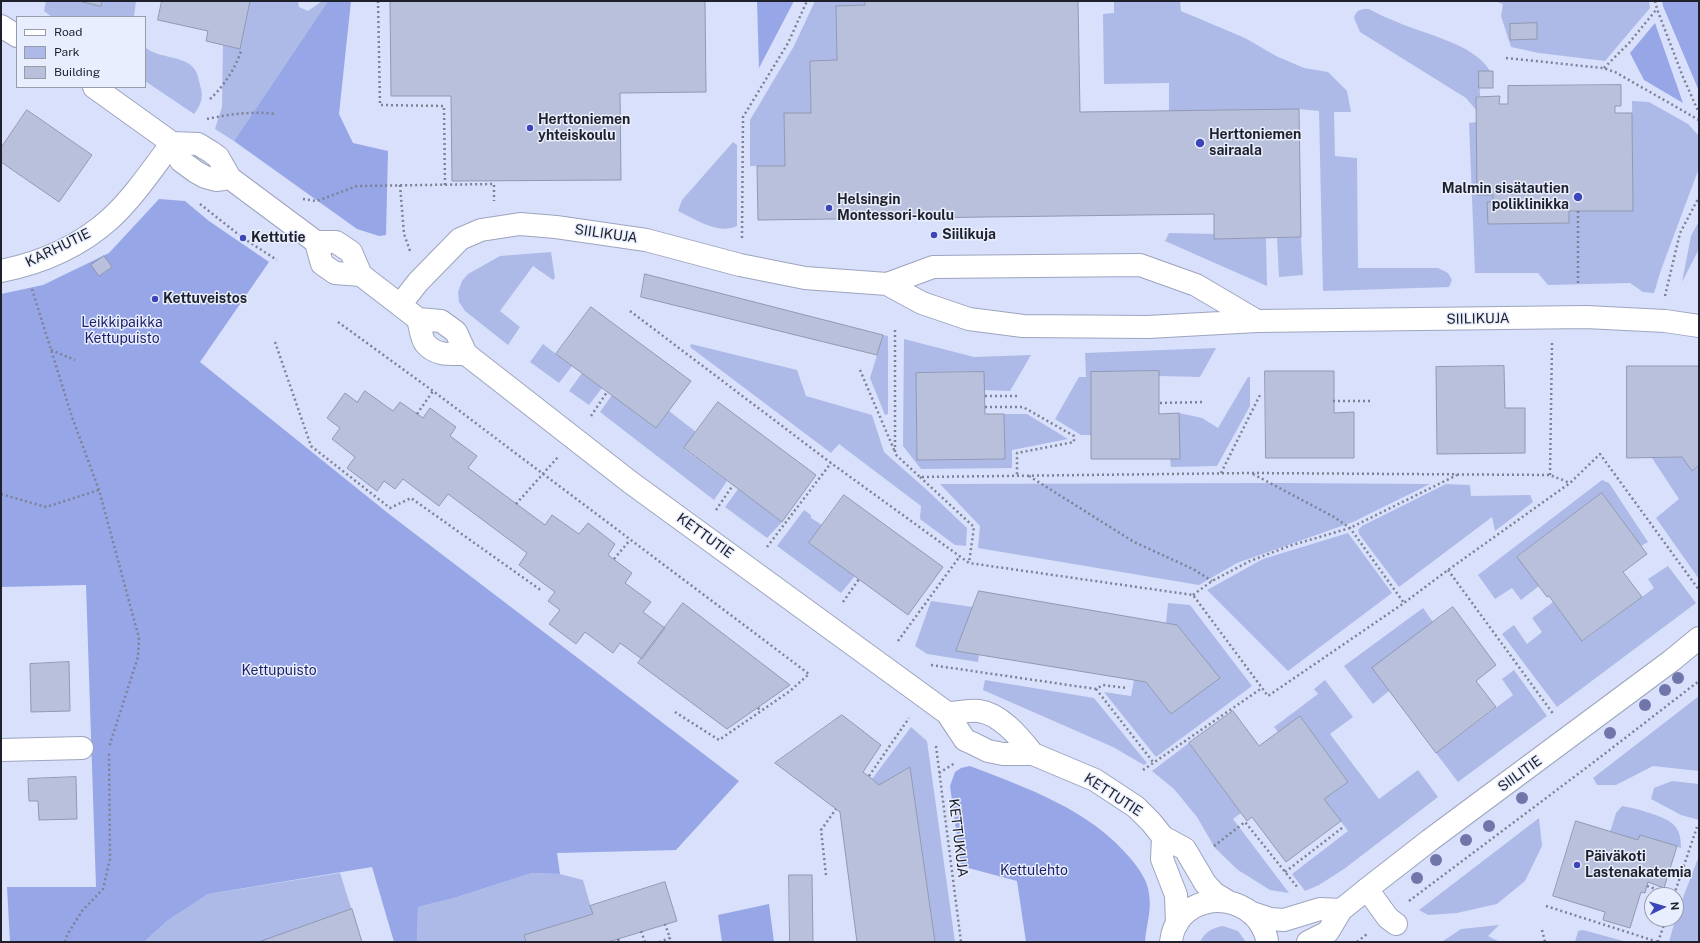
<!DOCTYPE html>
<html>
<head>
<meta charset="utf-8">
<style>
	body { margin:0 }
	#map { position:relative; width:1700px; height:943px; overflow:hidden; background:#d9e0fb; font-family:"Public Sans",sans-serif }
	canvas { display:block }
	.frame { position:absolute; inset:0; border:2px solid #1e212b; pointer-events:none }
	.legend { position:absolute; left:16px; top:16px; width:130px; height:72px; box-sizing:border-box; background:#e9eefe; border:1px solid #989caa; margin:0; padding:5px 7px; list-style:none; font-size:12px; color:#1e212b }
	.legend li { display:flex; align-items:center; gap:8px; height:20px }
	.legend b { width:20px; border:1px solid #989caa }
	.north { position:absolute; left:1644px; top:887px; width:40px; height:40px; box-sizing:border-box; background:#e9eefe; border:1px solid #989caa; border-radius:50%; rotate:85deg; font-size:11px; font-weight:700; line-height:16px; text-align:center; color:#1e212b }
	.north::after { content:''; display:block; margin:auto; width:14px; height:18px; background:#3d46b9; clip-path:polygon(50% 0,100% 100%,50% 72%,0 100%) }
</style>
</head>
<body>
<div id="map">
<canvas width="1700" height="943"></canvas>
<div class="frame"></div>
<ul class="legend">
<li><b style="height:5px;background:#fff"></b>Road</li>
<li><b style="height:11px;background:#adbae8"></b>Park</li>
<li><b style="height:11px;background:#b9c0db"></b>Building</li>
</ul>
<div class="north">N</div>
</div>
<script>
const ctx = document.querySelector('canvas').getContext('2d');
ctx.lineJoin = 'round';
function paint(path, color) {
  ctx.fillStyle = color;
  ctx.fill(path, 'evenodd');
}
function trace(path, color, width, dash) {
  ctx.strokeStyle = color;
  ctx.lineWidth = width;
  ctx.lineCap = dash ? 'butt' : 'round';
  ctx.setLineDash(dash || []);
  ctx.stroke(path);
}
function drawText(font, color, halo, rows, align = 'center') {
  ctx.font = font + ' "Public Sans",sans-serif';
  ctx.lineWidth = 3;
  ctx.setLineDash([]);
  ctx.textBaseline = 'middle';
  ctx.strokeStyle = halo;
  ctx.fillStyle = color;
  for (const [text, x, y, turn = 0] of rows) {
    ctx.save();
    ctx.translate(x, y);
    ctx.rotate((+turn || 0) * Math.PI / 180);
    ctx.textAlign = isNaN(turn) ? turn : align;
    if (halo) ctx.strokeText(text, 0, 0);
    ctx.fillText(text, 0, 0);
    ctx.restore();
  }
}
const green = new Path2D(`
	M46 1H136L134 17H52L44 11Z
	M250 1H298L299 7 308 11 322 1H328L234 141 215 129 222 107 223 45 240 48Z
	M815 1H864L865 5 836 6 837 60 810 61 811 113H784L785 166H750V120L794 46Z
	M1114 1H1180L1181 11 1245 38 1276 56 1304 68 1328 72 1347 91 1351 112H1334L1335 156 1357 158 1358 268H1438L1448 273 1452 280 1449 287 1323 291 1319 111 1299 109 1169 111V83L1104 84 1103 14 1114 13Z
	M1494 1H1649L1650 8 1605 61 1539 53 1511 47 1501 16 1503 4Z
	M1369 9C1378 14 1387 18 1397 22 1424 34 1475 44 1490 71H1479L1480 96 1476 97 1477 111 1466 98 1360 32 1354 18C1356 10 1360 9 1369 9Z
	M145 47C157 59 187 55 195 70 198 74 199 81 200 85 204 97 201 105 194 114L145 81Z
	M1632 101 1649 102 1688 124 1699 136V168L1661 270 1654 293 1643 292 1630 283 1548 285 1538 273H1475L1469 123 1477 122V195H1493V202H1488V223H1569V211H1633Z
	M733 142 737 145V226C718 235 695 219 678 211L682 200Z
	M1699 221V249L1682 282 1691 236Z
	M1169 233 1214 234V239L1266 238 1267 286 1165 241Z
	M1301 237 1303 275 1279 277 1277 238Z
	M551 252 555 278 553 280 533 266 500 311 520 327 508 345 465 311 459 302 458 292 462 281 468 274 500 256Z
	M883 335 888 336V414L885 415 870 378Z
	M904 339 974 357 1031 355 1010 391 984 390V372H916L917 460 1005 459 1004 414H1027L1068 439 1012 450V468L921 469 903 446Z
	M543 344 572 366 559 383 530 362Z
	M691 344 797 370 806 396 872 415 884 452 928 491 967 528 966 546 955 545 920 519 921 506 839 444 831 453 690 347Z
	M1216 348 1200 377 1159 376 1158 371 1091 372V435H1081L1055 419 1079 377H1086L1085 353Z
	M582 373 602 388 589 405 569 391Z
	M1248 377H1250V406L1217 466 1171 467 1170 459 1179 413 1202 418 1218 428Z
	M612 395 656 428 669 411 696 432 684 449 727 481 714 500 600 412Z
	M1682 457 1692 470 1699 465V579L1656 518 1679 499 1652 458Z
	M1602 480 1609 483 1648 542 1641 546 1602 493 1517 556 1539 586 1521 600 1512 588 1495 599 1478 575Z
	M1281 483 1430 484 1353 522 1237 563 1199 585 978 548 980 526 940 484Z
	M1446 484 1470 485 1471 496 1530 495 1533 502 1495 531 1492 517 1399 587 1359 534 1358 530 1362 526Z
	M738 489 782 522 767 538 725 507Z
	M804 510 811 515V518L822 525 809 543 855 576 841 593 777 546Z
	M1348 533 1392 593 1288 671 1207 590 1263 559Z
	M1668 566 1696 603 1557 707 1502 634 1514 625 1527 644 1542 632 1532 618 1553 602 1583 641 1654 588 1648 579Z
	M931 601 973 607 956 651 979 655 978 662 927 654 915 646Z
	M1168 603 1190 605 1252 686 1156 757 1104 692 1131 696 1134 680 1146 682 1171 714 1219 678 1177 625 1166 623Z
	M1423 608 1433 622 1389 691 1373 704 1344 666Z
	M1514 670 1547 716 1458 782 1436 753 1513 695 1502 679Z
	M985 680 1094 698 1147 763 1144 765 1113 747 983 690Z
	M1325 680 1353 717 1330 734 1379 799 1418 770 1438 797 1344 869 1319 885 1305 891 1292 874 1348 831 1324 799 1348 782 1300 716 1278 732 1274 727 1318 694 1314 689Z
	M1699 696V771L1653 766 1616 785H1597L1593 778Z
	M911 727 927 741 955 942H935L910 767 879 785 872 779Z
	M1189 743 1241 813 1233 819 1289 893 1270 890 1238 870 1215 848 1197 817 1174 789 1152 771Z
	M1672 781 1699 784V820L1681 815 1651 799 1654 788Z
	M1622 806C1634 808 1666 816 1674 825 1680 831 1681 840 1681 848L1641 835 1638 840 1610 832 1616 813Z
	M1539 818 1542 846 1525 881 1497 904 1457 913 1428 915 1419 910Z
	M1699 856V942H1669L1677 913Z
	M340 873 362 942H144L167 921 208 894Z
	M532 873 560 874 583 880 593 914 524 935 526 942H417L418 907 454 898Z
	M1499 925 1488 936 1500 942H1445L1443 941 1461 929Z
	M1223 926 1238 931 1246 942H1200C1205 932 1212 928 1223 926Z
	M1583 930 1627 942H1628H1575L1578 931Z`);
const forest = new Path2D(`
	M328 1H351L339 114 353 143 388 151 386 235 379 236 357 229 234 141Z
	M757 1H794L759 68Z
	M1662 1H1699V91L1663 6Z
	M1655 23 1683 103 1644 80 1630 53Z
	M159 199 185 201 209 221 269 262 200 362 389 514 739 781 676 850 557 853 560 874 532 873 454 898 418 907 417 942H394L372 867 208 894 167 921 144 942H10L7 887H96L86 585 1 587V294L43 285 109 253Z
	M970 766C1029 789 1089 809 1131 859 1139 869 1148 881 1149 894 1152 910 1146 926 1145 942H1026L1017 881 961 866 950 786 955 772 961 768Z
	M769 904 774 942H722L718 915Z`);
const building = new Path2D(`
	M79 1H102L101 6Z
	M162 1H250L240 49 206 41 208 31 158 20Z
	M494 1H705L706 92 620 93 621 180 452 181 451 96H391L390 2Z
	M864 1H1078L1080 112 1299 109 1301 237 1214 239V214L758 220 757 166H785L784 113H811L810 61 837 60 836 6 865 5Z
	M1537 23V39L1510 40V24Z
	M1479 71H1493V88H1479Z
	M1621 85V106H1615V113H1632L1633 211H1569V223L1488 224 1487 202H1493V195H1477L1476 97 1500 96 1499 104H1508V86Z
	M27 110 92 155 59 202 1 162V148Z
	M104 256 112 267 99 276 91 265Z
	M645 274 883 335 877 355 641 297Z
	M591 307 691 381 656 428 556 354Z
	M1504 366 1505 408H1525V453L1437 454 1436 367Z
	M1627 366H1699V465L1692 471 1682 457 1627 458Z
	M1159 371V414L1179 413 1180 459H1091V372Z
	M1265 371H1334V413L1354 412V458H1266Z
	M984 372 985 414H1004L1005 459 917 460 916 373Z
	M365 391 393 411 400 402 423 418 430 408 456 427 450 436 477 456 468 468 545 525 552 515 579 534 588 523 615 544 608 555 632 573 625 583 651 602 643 612 665 628 642 659 620 643 613 653 585 632 576 644 549 624 560 610 548 601 555 592 519 565 527 553 448 494 439 506 403 479 395 489 384 481 377 491 347 468 355 457 332 439 340 428 327 418 345 393 357 402Z
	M718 402 816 475 782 522 684 448Z
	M1602 493 1647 554 1623 572 1642 597 1582 641 1549 596 1547 597 1517 557Z
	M844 495 943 567 908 615 809 543Z
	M979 591 1177 625 1220 678 1171 714 1146 682 956 651Z
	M683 603 790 685 727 729 638 663Z
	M1453 607 1496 665 1476 681 1496 707 1436 753 1372 668Z
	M69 662 70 711 31 712 30 664Z
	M1233 711 1259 746 1300 716 1348 782 1324 799 1341 821 1286 862 1252 817 1247 821 1189 743Z
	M842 715 881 745 863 772 872 779 879 785 910 767 935 942H857L840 812 775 763Z
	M76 777 77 819 39 820 38 801H29L28 779Z
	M1576 821 1638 840 1640 835 1677 846 1664 888 1648 882 1645 893 1641 892 1630 928 1603 920 1605 912 1553 896Z
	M789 875H812L813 942H790Z
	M665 882 677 921 608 942H524H526L524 935 593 914 590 906Z
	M352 909 362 942H259Z`);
const path = new Path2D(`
	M378 1 380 105 444 106 445 186
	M1655 1 1657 9 1683 77 1699 113
	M1506 58 1603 68 1615 72 1699 120
	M1604 68 1629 43 1656 10
	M210 99C224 86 235 69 241 51
	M207 119C230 114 253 111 276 114
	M400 185 404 234 410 251
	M303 199 317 201 357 186 494 184V201
	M200 204 243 238 277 260
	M1578 211V286
	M742 238 743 117 788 43 807 1
	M32 289 72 417 99 490 139 638 138 657 109 747
	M1665 296 1680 233 1699 197
	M630 311 831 463 969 563 1193 595 1268 696 1404 603 1448 570 1570 483 1600 454 1699 590
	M338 322 433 391 809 674 790 691 719 740 675 712
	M895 330V454L920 477 1251 473 1550 475 1570 483
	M275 342 311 446 390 508 411 498 542 591
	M51 350 75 360
	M860 370 895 452
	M985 396H1017
	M1333 401H1373
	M1160 403 1205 402
	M985 407H1023L1074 436V442L1017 453V476
	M417 414 433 391
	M591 416 607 392
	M1221 473 1260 395
	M1253 474 1334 517 1350 528 1404 603
	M1550 475 1552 343
	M1029 476 1134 542 1193 569 1212 581
	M920 477 974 527 969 563
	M1 494 46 507 99 490
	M516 504 558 457
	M716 510 733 485
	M767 547 831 463
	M614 559 630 540
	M1448 570 1554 715
	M1193 595 1212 581 1250 561 1289 546 1350 528 1457 475
	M843 602 859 579
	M898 641 960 556
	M931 665 1096 689 1103 685 1127 688
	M1096 689 1153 762
	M758 708 761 711
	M936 746 961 942
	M1143 770 1262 688
	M939 773 955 763
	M869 776 909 718
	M1214 846 1245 822 1298 888
	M1285 872 1342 828
	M826 875 821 830 836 809
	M1647 886 1673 895
	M1674 895 1697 827
	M1409 901 1594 762 1699 681
	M1546 906 1658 942
	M1542 930 1545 942
	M641 931 645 942
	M618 939 619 942
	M65 942 67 935 82 911 103 889 110 859 109 752
	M659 942 670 938 665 924
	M1357 942 1367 934
	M1658 942 1666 919`);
const minor = new Path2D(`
	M1 26 17 36
	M94 87 172 143 181 161 196 172 205 177 216 180 230 178
	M172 143 198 144 211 152 218 157 230 178 316 242 322 264 335 273 361 275
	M316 242H336L351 252 361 275 400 305 418 319 441 321 456 332 466 354 630 482 947 713 965 740 972 743 988 751 1003 754H1033L1095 780 1136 807 1151 822 1163 837 1185 849 1205 883 1214 893 1227 901
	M1 271C41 263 80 246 110 219 134 197 153 168 172 143
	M887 284 933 267 1140 265 1196 285 1257 321
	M400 305 418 282 460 239 481 230 520 224 556 227 646 240 740 265 805 278 887 284 922 303 969 319 1023 326 1148 327 1257 321 1586 317 1665 321 1699 326
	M418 319C420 326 421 337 425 343 435 356 451 354 466 354
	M947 713C957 713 969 710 979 711 1001 714 1020 738 1033 754
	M1 750 82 748
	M1163 837 1162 859 1176 895 1177 924
	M1367 889 1388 918 1396 924
	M1252 913 1270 919 1284 920 1320 909 1341 910
	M1171 942C1175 899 1231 887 1258 920 1262 926 1267 934 1267 942
	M1308 942 1328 932 1341 910 1367 889 1430 840 1671 661 1699 638`);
const trees = [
	[1678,678],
	[1665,690],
	[1645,705],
	[1610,733],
	[1522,798],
	[1489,826],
	[1466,840],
	[1436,860],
	[1417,878]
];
const markers = [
	[530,128,4,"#3d46b9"],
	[1200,143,5,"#3d46b9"],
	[1578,197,5,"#3d46b9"],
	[829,208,4,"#3d46b9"],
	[934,235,4,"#3d46b9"],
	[243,238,4,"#3d46b9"],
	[155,299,4,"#3d46b9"],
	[1577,865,4,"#3d46b9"]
];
const poiNames = [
	["Herttoniemen",538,120],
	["yhteiskoulu",538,136],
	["Herttoniemen",1209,135],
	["sairaala",1209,151],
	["Malmin sisätautien",1569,189,"right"],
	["poliklinikka",1569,205,"right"],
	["Helsingin",837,200],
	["Montessori-koulu",837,216],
	["Siilikuja",942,235],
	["Kettutie",251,238],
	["Kettuveistos",163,299],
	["Päiväkoti",1585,857],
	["Lastenakatemia",1585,873]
];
const streetNames = [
	["SIILIKUJA",606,234,8],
	["KARHUTIE",58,248,-26],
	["SIILIKUJA",1478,319,-1],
	["KETTUTIE",705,536,36],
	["SIILITIE",1520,774,-36],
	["KETTUTIE",1113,795,33],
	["KETTUKUJA",958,838,83]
];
const parkNames = [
	["Leikkipaikka",122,323],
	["Kettupuisto",122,339],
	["Kettupuisto",279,671],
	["Kettulehto",1034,871]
];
paint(green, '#adbae8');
paint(forest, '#97a6e6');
paint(building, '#b9c0db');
trace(building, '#9198b1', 1);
trace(minor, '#9da4be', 24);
trace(path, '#7c8194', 2.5, [2, 3]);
trace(minor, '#fff', 22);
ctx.fillStyle = '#7076aa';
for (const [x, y] of trees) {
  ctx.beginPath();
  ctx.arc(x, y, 6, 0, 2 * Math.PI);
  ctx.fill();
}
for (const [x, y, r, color] of markers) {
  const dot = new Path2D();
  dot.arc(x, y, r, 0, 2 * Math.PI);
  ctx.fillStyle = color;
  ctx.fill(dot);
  trace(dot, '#e9eefe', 1.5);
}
drawText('bold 14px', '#1e212b', '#e9eefe', poiNames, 'left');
drawText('14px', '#1e212b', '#e9eefe', streetNames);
drawText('14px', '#1b1f67', '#e9eefe', parkNames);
</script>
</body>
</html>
